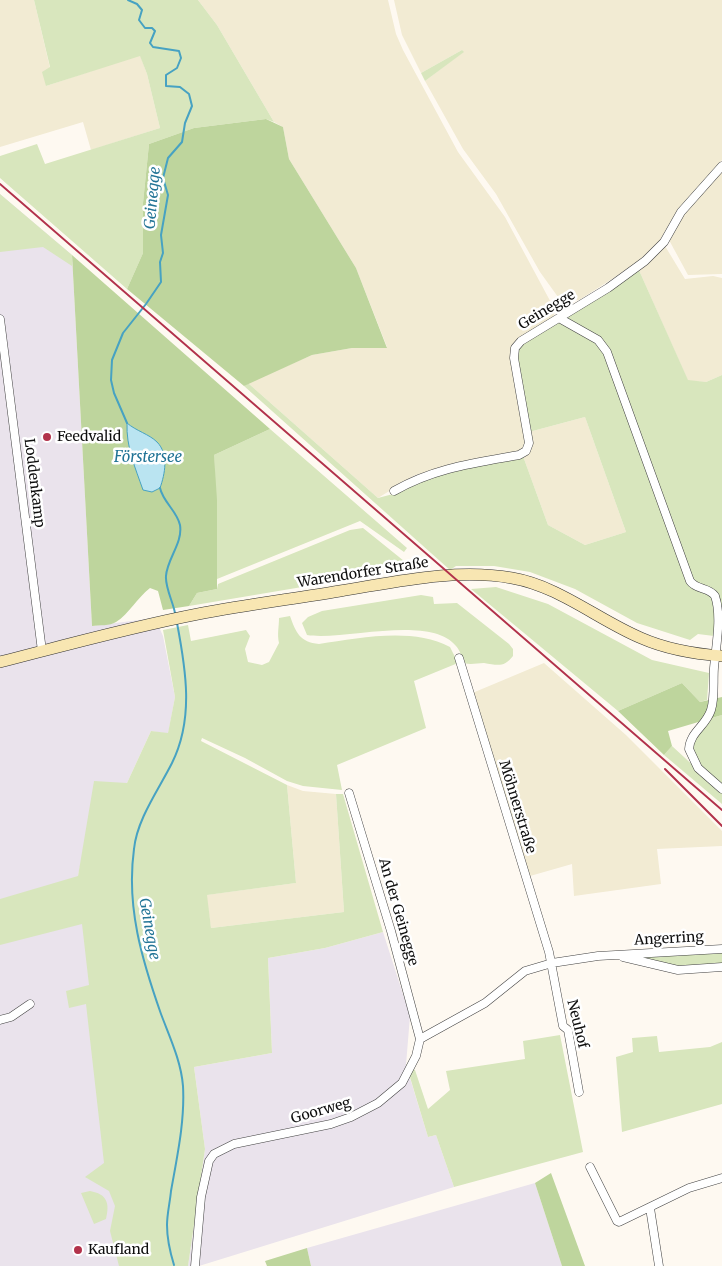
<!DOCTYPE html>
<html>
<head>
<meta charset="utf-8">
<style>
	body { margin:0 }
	canvas { display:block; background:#fef9f1 }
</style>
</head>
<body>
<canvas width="722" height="1266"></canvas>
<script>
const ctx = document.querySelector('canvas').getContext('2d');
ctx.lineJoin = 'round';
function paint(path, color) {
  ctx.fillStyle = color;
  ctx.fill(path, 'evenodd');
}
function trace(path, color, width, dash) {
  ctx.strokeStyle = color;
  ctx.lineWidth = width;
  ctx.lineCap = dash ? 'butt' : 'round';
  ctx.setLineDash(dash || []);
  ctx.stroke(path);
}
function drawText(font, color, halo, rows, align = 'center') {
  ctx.font = font + ' Merriweather,serif';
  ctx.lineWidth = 5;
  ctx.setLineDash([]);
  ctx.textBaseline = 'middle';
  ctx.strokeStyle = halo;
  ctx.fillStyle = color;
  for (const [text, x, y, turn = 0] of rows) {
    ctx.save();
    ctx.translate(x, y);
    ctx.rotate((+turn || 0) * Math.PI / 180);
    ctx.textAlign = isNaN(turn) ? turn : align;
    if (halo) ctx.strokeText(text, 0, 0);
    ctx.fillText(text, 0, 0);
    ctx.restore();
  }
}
const industrial = new Path2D(`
	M0 194 72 255 92 626 155 618 163 636 175 697 168 734 151 731 127 783 82 857 78 876 122 1266H0Z
	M383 932 410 1016 406 1065 428 1137 436 1135 454 1187 199 1266H188L205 1149 194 1067 272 1053 268 958 325 948Z
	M535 1183 562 1266H311L307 1248Z`);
const farmland = new Path2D(`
	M0 0H34L50 68 46 86 140 55 147 74 160 128 91 150 83 122 0 147Z
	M198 0H388L396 34 403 50 458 152 505 217 555 310 526 443 521 451 415 475 378 498 248 383 312 355 352 348 387 347 356 268 289 159 283 127 274 122 217 25Z
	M394 0H722V160L678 209 660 240 637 263 579 300 566 301 558 297 540 272 496 194 463 149 425 81 463 52 462 50 421 73 402 35Z
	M722 171V274L688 275 669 240 676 225 690 205Z
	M665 246 685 279 713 276 722 278V375L706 382 688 381 638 268Z
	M585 417 626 532 585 545 548 525 523 456 529 432Z
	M544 663 626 735 722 831V846L657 849 661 884 574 896 572 864 530 876 470 694Z
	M287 785 303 791 336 794 344 912 211 928 206 895 296 883Z`);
const green = new Path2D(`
	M34 0H198L217 25 274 122 266 119 194 128 149 144 143 203V253L127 289 0 178V156L37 144 45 164 160 128 147 74 140 56 46 86 42 72 50 67Z
	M462 50 464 52 425 81 421 73Z
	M0 194 72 255V266L43 247 0 252Z
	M638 268 688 380 706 382 722 375V637L698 634 690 640 637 623 575 589 530 572 494 566H456L450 570 244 386 248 383 378 498 393 494 420 479 523 456 548 525 585 545 626 532 585 417 529 432 516 356 520 345Z
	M270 429 407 548 404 552 360 521 217 579 214 455Z
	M363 528 404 561 335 572 314 585 189 606 197 593 217 589 218 584 350 530Z
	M496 587 548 604 652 660 709 673 707 700 700 702 682 683 618 711 471 589Z
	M421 595 433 597 434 604 457 603 509 644 513 649V656C504 668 497 665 484 663 477 663 471 665 464 663 462 658 460 650 456 646 430 614 344 641 307 635L302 623 308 617 322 611Z
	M290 616C296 633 300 642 319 644 360 638 412 627 450 647L458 663 414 681 426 728 337 765 342 790 303 786 287 781 245 758 202 738 201 741 287 785 296 883 207 895 211 928 344 912 336 794H343L383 932 325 948 268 958 272 1053 194 1067 205 1149 188 1266H119L110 1231 115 1206 109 1191 85 1177 104 1163 86 1004 69 1008 66 991 89 985 82 924 0 945V899L78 876 94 781 127 783 151 731 168 733 175 697 163 630 188 625 191 641 246 630 250 636 245 649 248 662 262 665 269 662 279 643C277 634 279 627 279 618Z
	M722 715V785L701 766 692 749V743L709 719Z
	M672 746 722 792V804L664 755Z
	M722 950V965L685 968 641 960 640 956Z
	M560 1035 583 1152 454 1187 436 1135 428 1137 406 1064 415 1070 428 1109 450 1090 446 1071 525 1059 523 1041Z
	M657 1036 659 1052 710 1047 722 1042V1104L622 1132 616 1057 633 1052 632 1038Z
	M90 1191C107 1194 110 1203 106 1219L94 1224 81 1193Z`);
const forest = new Path2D(`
	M266 119 283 127 289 159 356 268 387 348H352L312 355 244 386 127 289 143 253V203L149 144 194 128Z
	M72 255 270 429 214 455 217 500V589L197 593 189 606 163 610 158 591 150 588C137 598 129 614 116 622 110 626 99 625 92 626Z
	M682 683 700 702 722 697V715L668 731 672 746 664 755 618 711Z
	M551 1173 585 1266H562L535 1183Z
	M307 1248 311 1266H267L265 1261Z`);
const water = new Path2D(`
	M127 423C136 431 149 434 157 442 169 454 165 474 160 488L152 492 143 490C135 467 126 447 127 423Z`);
const stream = new Path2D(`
	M127 423 114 393 111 380 112 360 123 333 146 304 161 282 160 262 163 253 161 235 168 195 163 178 168 158 182 142 185 123 192 106 189 94 180 87 166 86V75L177 68 181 58 179 51 153 47 150 43 155 31 152 28H145L139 20 142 10 137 4 128 0
	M160 488C163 502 177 511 180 525 183 543 167 559 166 576 165 587 173 602 175 613
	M174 1265C170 1252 167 1239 167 1225 167 1214 170 1202 171 1191 177 1157 185 1121 183 1086 181 1061 170 1038 161 1014 142 960 126 907 134 849 137 819 159 789 172 763 194 719 186 670 177 623`);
const street = new Path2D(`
	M559 318 598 340 607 352 690 581C696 590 709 587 715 596 722 616 716 646 714 668 713 681 715 698 711 710 706 726 690 732 689 749L698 768 722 789
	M0 319 42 651
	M394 491C434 468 474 463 519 455L526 451 529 443 514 358 515 348 521 341 608 288 645 261 664 242 681 212 722 166
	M459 658 549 952 563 1026 568 1030 579 1092
	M349 793 391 931 420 1039
	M623 957 678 970 722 967
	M0 1020 11 1017 30 1004
	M590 1167 617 1221 619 1222 689 1188 722 1178
	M650 1208 659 1266
	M195 1266 201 1197 209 1161 214 1154 234 1144 331 1124 351 1117 378 1103 402 1083 416 1056 420 1039 485 1003 525 971 552 963 598 956 722 949`);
const secondary = new Path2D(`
	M0 662C66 645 131 627 198 614 245 605 292 599 340 591 396 582 455 568 512 578 559 586 598 620 641 638 666 649 695 654 722 656`);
const rail = new Path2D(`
	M0 184 722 810
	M665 769 722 826`);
const markers = [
	[47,437,5,"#b2324b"],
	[78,1250,5,"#b2324b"]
];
const streetNames = [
	["Geinegge",547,310,-31],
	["Loddenkamp",34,483,83],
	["Warendorfer Straße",363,573,-9],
	["Möhnerstraße",517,807,73],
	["An der Geinegge",398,912,74],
	["Angerring",669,939,-3],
	["Neuhof",577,1024,76],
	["Goorweg",321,1111,-16]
];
const poiNames = [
	["Feedvalid",57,437],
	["Kaufland",88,1250]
];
const waterNames = [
	["Geinegge",153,198,-85],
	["Förstersee",148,458],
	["Geinegge",149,929,80]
];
paint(industrial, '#eae3ec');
paint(farmland, '#f2ebd3');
paint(green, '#d8e6bd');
paint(forest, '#bed59d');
paint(water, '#bae4f1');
trace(water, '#47a2c2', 1);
trace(stream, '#47a2c2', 2);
trace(street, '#414141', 9);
trace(secondary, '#303030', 12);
trace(street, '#fff', 8);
trace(secondary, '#f8e6b2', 11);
trace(rail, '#b2324b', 2);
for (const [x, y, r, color] of markers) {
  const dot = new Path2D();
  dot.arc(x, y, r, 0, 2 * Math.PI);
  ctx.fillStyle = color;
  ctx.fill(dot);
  trace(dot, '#fff', 2);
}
drawText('14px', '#0e0e0e', '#fff', streetNames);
drawText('14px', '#0e0e0e', '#fff', poiNames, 'left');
drawText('italic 15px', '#227496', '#fff', waterNames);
</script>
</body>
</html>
